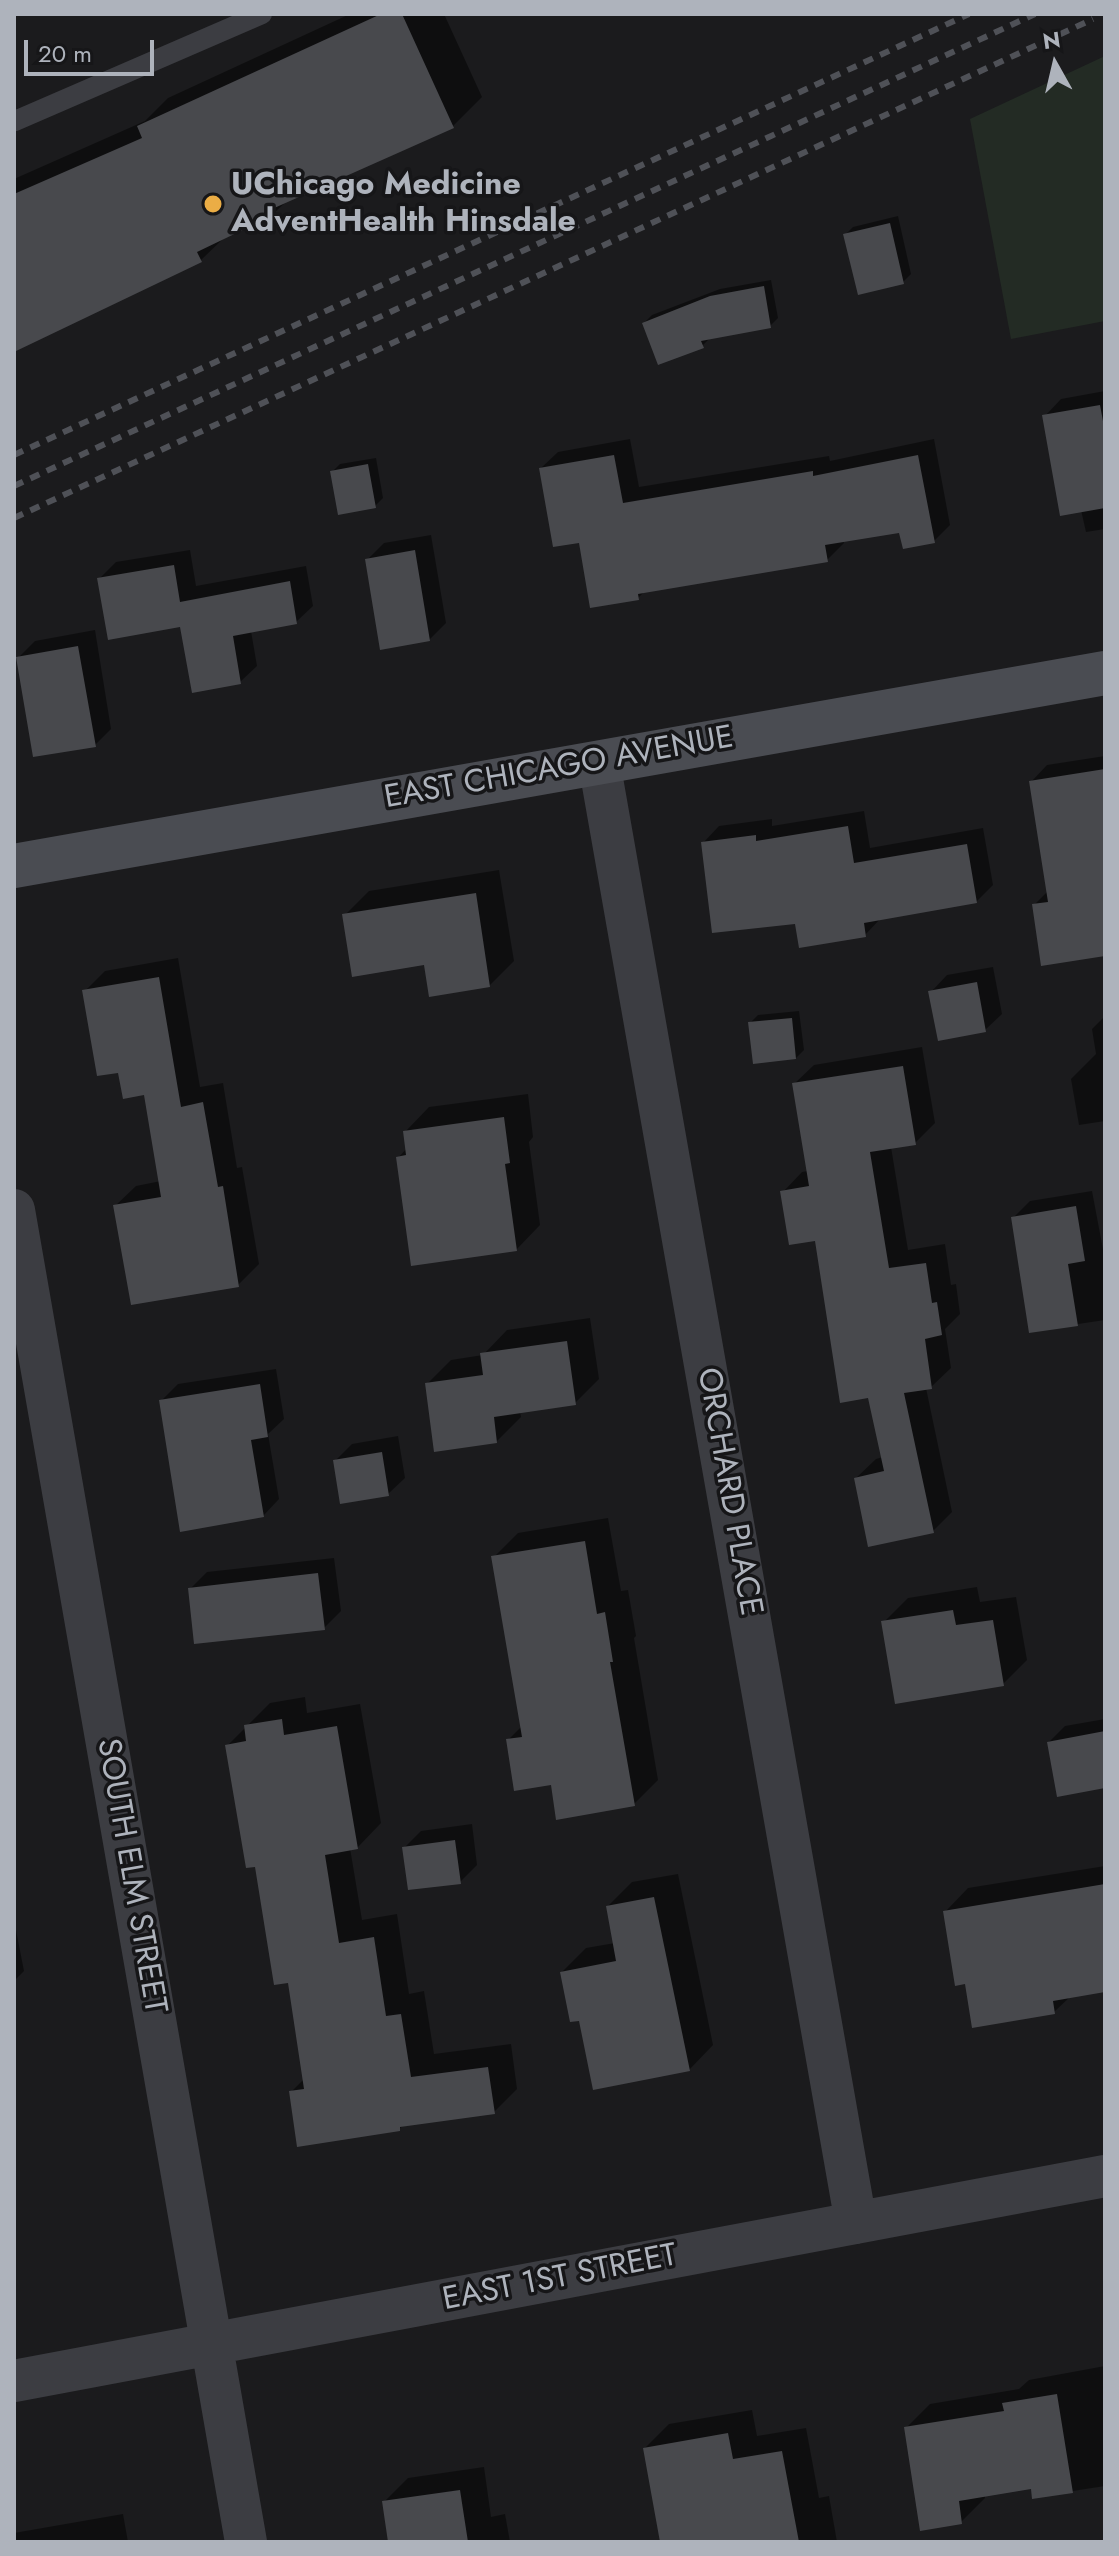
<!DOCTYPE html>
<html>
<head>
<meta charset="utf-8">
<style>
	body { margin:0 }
	#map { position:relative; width:1119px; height:2556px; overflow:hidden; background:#1b1b1d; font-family:Jost,sans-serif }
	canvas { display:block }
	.frame { position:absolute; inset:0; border:16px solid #aeb3bc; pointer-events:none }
	.north { position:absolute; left:1015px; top:24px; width:80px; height:80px; -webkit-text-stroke:6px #161618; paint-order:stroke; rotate:352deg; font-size:22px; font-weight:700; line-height:32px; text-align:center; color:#aeb3bc }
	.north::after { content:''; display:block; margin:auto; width:28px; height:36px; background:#aeb3bc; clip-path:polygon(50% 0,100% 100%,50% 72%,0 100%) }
	.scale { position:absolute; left:24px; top:40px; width:130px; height:36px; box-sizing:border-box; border:4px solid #aeb3bc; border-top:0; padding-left:10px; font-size:24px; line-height:28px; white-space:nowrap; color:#aeb3bc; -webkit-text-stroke:6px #161618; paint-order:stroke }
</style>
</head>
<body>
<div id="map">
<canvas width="1119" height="2556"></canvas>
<div class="frame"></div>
<div class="north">N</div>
<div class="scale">20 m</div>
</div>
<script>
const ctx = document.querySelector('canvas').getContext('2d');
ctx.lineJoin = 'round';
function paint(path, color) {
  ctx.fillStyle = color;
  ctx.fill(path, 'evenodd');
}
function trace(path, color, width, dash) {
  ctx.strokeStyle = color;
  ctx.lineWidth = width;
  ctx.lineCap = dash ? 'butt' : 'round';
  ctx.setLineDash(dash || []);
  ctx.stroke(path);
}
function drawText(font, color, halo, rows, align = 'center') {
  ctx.font = font + ' Jost,sans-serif';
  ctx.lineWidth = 7;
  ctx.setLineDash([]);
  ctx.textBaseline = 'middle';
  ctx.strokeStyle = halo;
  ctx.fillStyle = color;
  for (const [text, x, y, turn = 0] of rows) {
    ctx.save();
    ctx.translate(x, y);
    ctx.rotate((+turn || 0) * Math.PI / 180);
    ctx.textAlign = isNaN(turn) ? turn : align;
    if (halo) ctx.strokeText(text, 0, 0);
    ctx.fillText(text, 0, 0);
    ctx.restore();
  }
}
const green = new Path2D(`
	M1105 56V321L1011 339 970 119Z`);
const shadow = new Path2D(`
	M350 14H444L482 97 453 126 287 201 275 212 226 236 201 260 14 350V179L145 121 168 98Z
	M898 216 911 274 903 282 845 235 853 227Z
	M771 280 778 318 770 326 711 337 702 346 644 323 652 315 720 289Z
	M1105 391V529L1086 532 1081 510 1045 416 1061 399Z
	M630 439 639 487 829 456 830 461 934 439 950 525 934 541 901 531 843 540 844 543 827 560 645 591 638 598 581 540 541 468 558 452Z
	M376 458 383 498 375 506 332 472 340 464Z
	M431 535 446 623 429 640 367 560 384 543Z
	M190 550 196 586 306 566 313 606 296 622 251 631 257 666 240 682 182 625 99 579 116 562Z
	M95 630 111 729 95 745 18 658 35 641Z
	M1105 756V954L1034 905 1048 891 1031 782 1047 765Z
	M864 811 870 848 983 828 993 885 976 902 882 917 865 935 797 922 703 843 719 826 772 819V826Z
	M499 870 514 961 490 985 426 963 345 915 369 891Z
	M178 958 200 1087 223 1083 237 1168 242 1167 259 1264 238 1285 115 1206 136 1186 161 1181 146 1093 120 1070 85 991 105 971Z
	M993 967 1002 1014 985 1030 931 992 947 975Z
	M799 1011 804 1050 796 1058 750 1023 758 1015Z
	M1105 1016V1121L1079 1125 1071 1079 1096 1054 1092 1029Z
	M922 1047 935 1123 915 1143 891 1147 908 1250 945 1244 951 1285 956 1284 960 1314 945 1329 951 1368 931 1387 926 1388 952 1512 933 1531 856 1478 876 1459 883 1457 869 1396 817 1239 783 1192 802 1172 808 1171 794 1084 814 1065Z
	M528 1094 533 1137 529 1142 540 1225 516 1250 398 1158 407 1148 405 1132 429 1107Z
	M1092 1191 1105 1260V1320L1031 1331 1013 1218 1030 1201Z
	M590 1318 599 1379 575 1403 520 1411 521 1417 497 1441 427 1384 451 1360 483 1355 507 1330Z
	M276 1369 284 1419 268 1434 279 1499 263 1516 161 1401 178 1384Z
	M398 1436 405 1478 388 1494 335 1461 352 1444Z
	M608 1518 621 1591 628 1590 636 1636 634 1638 658 1780 634 1804 553 1783 508 1740 522 1726 494 1557 518 1533Z
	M334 1558 341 1611 324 1628 190 1589 207 1572Z
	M977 1587 980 1602 1016 1597 1027 1660 1003 1684 884 1622 908 1598Z
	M305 1697 307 1713 360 1704 381 1823 358 1847 350 1848 362 1920 397 1914 409 1994 424 1991 434 2054 511 2044 517 2089 494 2112 405 2124 399 2129 291 2092 305 2078 290 1981 227 1746 270 1703Z
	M1105 1719V1786L1049 1742 1065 1726Z
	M472 1824 477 1865 460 1882 404 1848 421 1831Z
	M1105 1866V1990L1071 1996 1054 2012 966 1981 945 1912 968 1888Z
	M678 1874 713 2045 689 2070 580 2019 562 1972 586 1948 615 1943 608 1906 632 1882Z
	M14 1920 24 1971 14 1981Z
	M1105 2366V2486L1034 2497 1033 2487 985 2495V2498L961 2522 906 2428 930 2404 1019 2389 1029 2380Z
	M752 2410 757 2436 806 2428 819 2498 829 2496 837 2542H662L645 2448 669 2424Z
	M484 2467 491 2517 505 2514 510 2542H390L384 2502 408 2478Z
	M123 2514 128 2542H14V2533Z`);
const building = new Path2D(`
	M381 14H402L454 128 272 209 276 214 197 252 202 262 14 352V194L142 138 137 126Z
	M890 223 904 284 858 295 843 234Z
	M764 286 771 328 701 341 704 348 658 365 642 323 710 296Z
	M1100 405 1105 432V508L1060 516 1042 415Z
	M614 455 623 503 813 471V476L918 455 935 543 903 549 899 533 825 545 828 562 638 594 639 600 590 608 579 543 553 547 539 468Z
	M368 464 376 508 338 515 330 471Z
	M415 550 430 641 380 650 365 559Z
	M174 565 180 602 290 581 297 624 233 636 241 684 192 693 180 627 108 640 97 578Z
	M78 646 96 747 33 757 16 657Z
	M1105 769V956L1041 966 1032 904 1048 902 1029 781Z
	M848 826 854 863 967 844 977 903 864 923 866 937 799 948 795 924 712 933 701 842 756 835V841Z
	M476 893 490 987 429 997 424 965 352 977 342 914Z
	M159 977 181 1107 203 1102 218 1187 223 1186 239 1287 131 1305 113 1205 161 1197 144 1095 123 1099 118 1073 97 1076 82 990Z
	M977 982 986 1032 938 1041 928 991Z
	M792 1018 796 1059 753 1064 748 1022Z
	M903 1066 916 1145 870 1152 889 1268 926 1263 932 1303 937 1302 942 1335 925 1339 932 1389 904 1393 934 1533 868 1547 854 1478 884 1471 868 1398 840 1403 815 1241 789 1245 780 1191 809 1186 792 1083Z
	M504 1117 510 1163 505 1164 517 1251 411 1266 396 1157 406 1155 403 1131Z
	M1076 1206 1085 1261 1068 1264 1078 1326 1029 1333 1011 1217Z
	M567 1341 576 1405 494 1417 497 1443 434 1452 425 1383 483 1375 480 1353Z
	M260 1384 268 1437 251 1440 264 1517 180 1532 159 1400Z
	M382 1452 389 1496 340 1504 333 1460Z
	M585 1541 597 1614 605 1612 613 1662H610L635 1806 556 1820 551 1785 514 1791 506 1739 522 1737 491 1556Z
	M318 1573 325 1630 194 1644 188 1588Z
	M953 1610 956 1625 993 1620 1004 1686 895 1704 881 1621Z
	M282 1719 284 1735 337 1726 358 1849 325 1855 339 1943 374 1937 386 2016 401 2014 411 2077 488 2067 495 2114 400 2127V2131L297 2147 289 2091 304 2089 288 1983 274 1985 255 1867 246 1868 225 1745 246 1741 244 1725Z
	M1105 1731V1788L1057 1797 1047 1742Z
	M455 1840 461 1884 408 1890 402 1847Z
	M1105 1884V1992L1053 2001 1055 2014 972 2028 965 1984 955 1986 943 1911Z
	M654 1897 690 2071 593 2090 579 2021 570 2022 560 1972 616 1961 606 1906Z
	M1057 2394 1073 2493 1032 2499 1031 2489 959 2501 962 2524 920 2531 904 2427 1004 2411 1002 2403Z
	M728 2433 733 2459 782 2451 799 2542H660L643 2448Z
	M460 2490 468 2542H388L382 2501Z`);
const service = new Path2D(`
	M14 119 15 121 262 14`);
const minor = new Path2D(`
	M599 762 856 2223
	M14 1210 246 2542
	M14 2381 1105 2176`);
const secondary = new Path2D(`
	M14 866 1105 673`);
const rail = new Path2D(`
	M14 455 969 14
	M14 486 1035 14
	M14 518 1093 19`);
const markers = [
	[213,204,10,"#ebad45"]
];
const poiNames = [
	["UChicago Medicine",231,186],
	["AdventHealth Hinsdale",231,223]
];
const streetNames = [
	["EAST CHICAGO AVENUE",559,769,-10],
	["ORCHARD PLACE",728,1492,80],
	["SOUTH ELM STREET",130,1876,80],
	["EAST 1ST STREET",560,2279,-11]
];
paint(green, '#232b24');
paint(shadow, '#0007');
paint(building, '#48494d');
trace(service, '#3c3d42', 20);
trace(minor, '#3c3d42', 42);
trace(secondary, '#4a4c52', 44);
trace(rail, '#4f5157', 6, [10, 8]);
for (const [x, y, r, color] of markers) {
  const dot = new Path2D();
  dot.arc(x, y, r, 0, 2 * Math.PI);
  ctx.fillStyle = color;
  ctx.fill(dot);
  trace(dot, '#161618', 3);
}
drawText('bold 32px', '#aeb3bc', '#161618', poiNames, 'left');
drawText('32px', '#aeb3bc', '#161618', streetNames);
</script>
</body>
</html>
